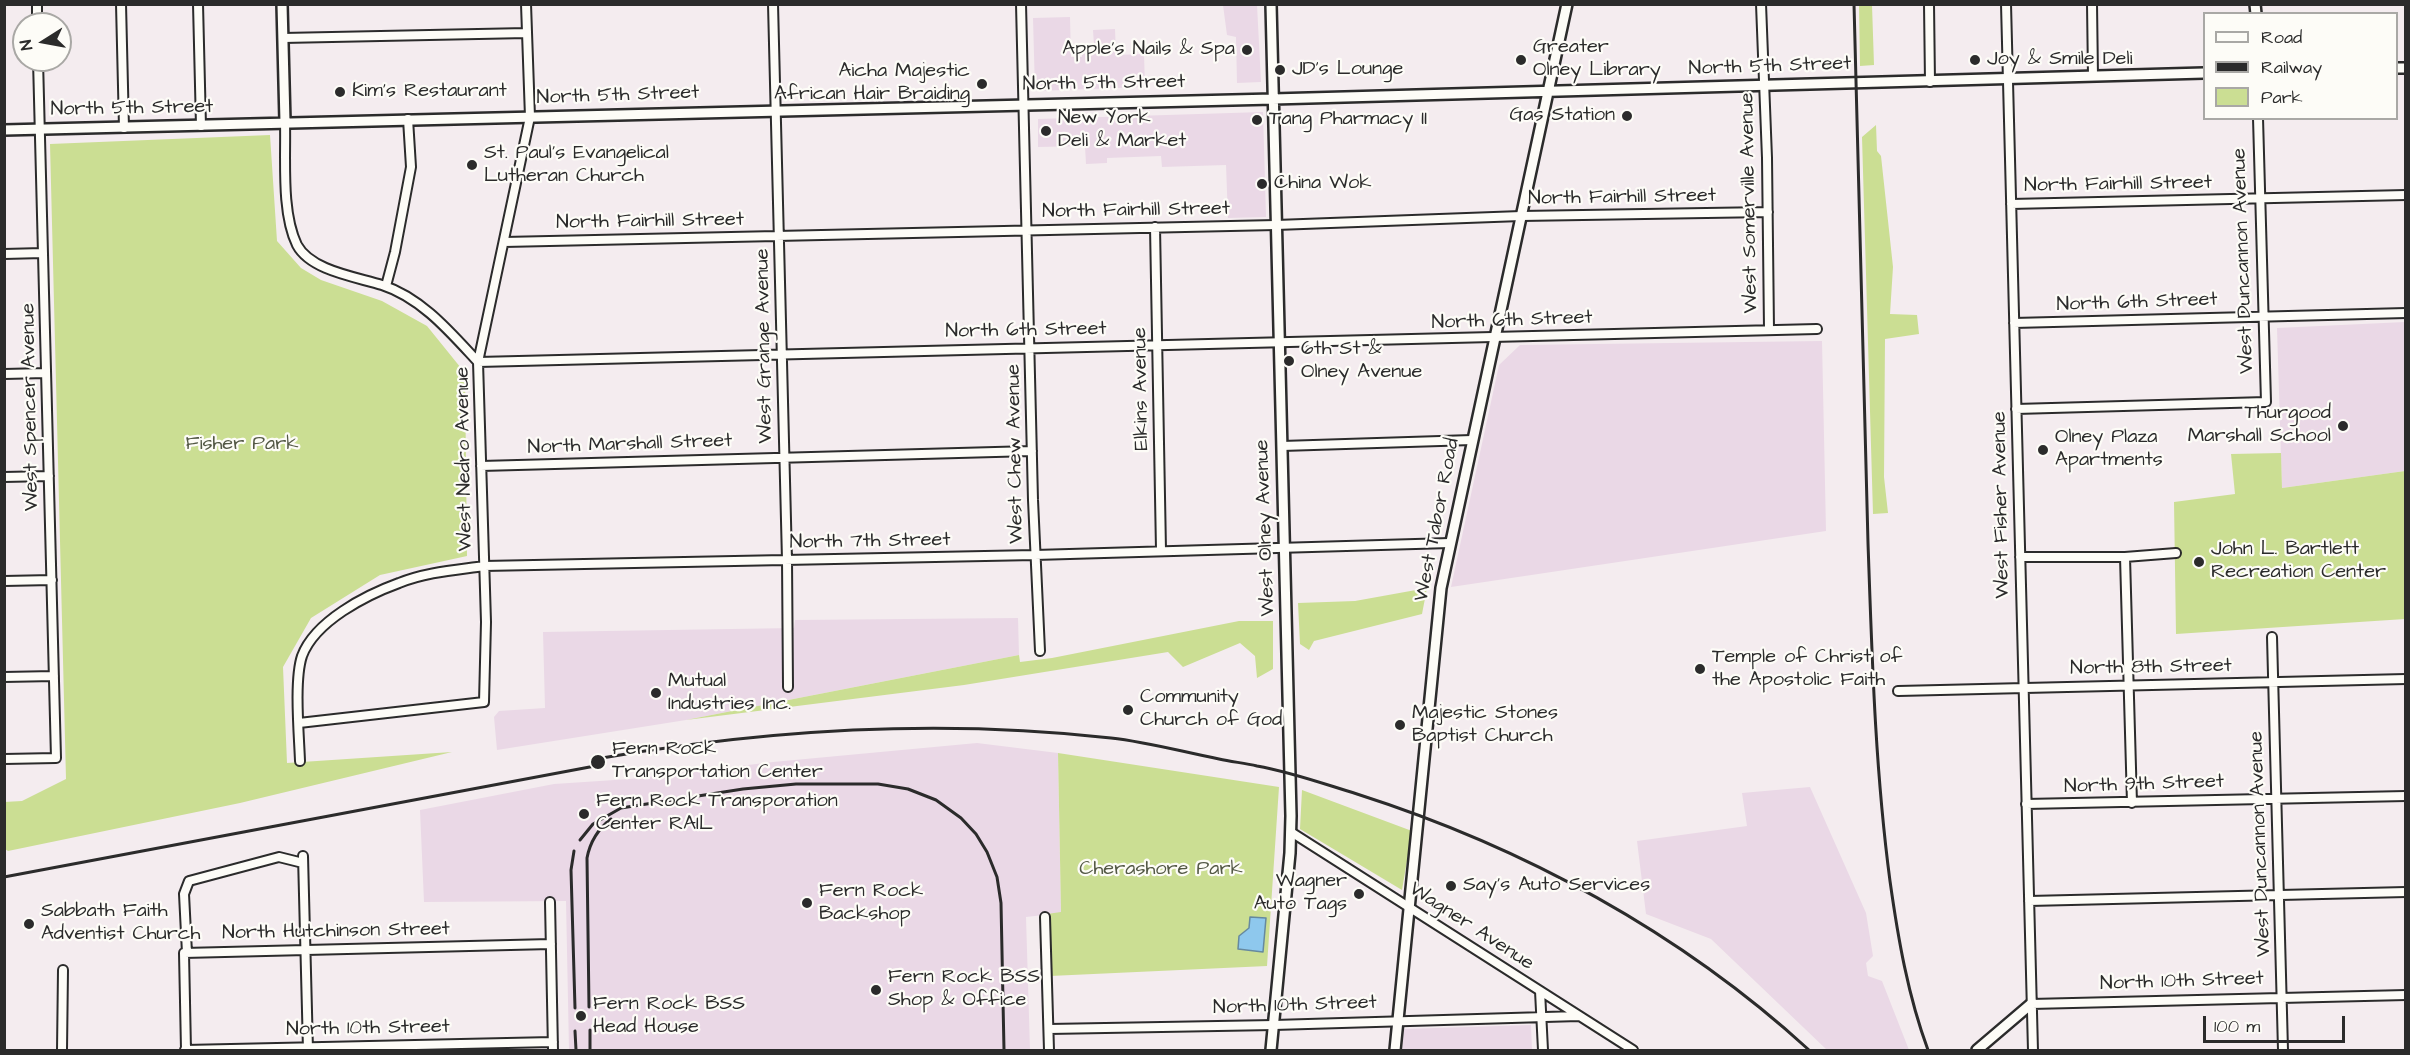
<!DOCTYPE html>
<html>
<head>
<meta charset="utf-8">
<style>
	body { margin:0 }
	#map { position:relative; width:2410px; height:1055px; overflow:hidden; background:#f4ecef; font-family:"Architects Daughter",sans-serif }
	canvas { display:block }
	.frame { position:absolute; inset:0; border:6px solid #2b2b2b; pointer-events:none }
	.legend { position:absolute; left:2203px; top:12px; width:195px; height:108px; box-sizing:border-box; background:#fdfcf7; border:2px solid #a9a8a5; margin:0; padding:8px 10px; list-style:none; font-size:18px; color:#2b2b2b }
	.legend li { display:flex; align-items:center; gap:12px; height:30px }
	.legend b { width:30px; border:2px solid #a9a8a5 }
	.north { position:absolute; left:12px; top:12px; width:60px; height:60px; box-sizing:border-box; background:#fdfcf7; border:2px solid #a9a8a5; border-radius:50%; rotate:259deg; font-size:16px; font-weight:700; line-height:24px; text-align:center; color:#2b2b2b }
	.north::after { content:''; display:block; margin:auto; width:21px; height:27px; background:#2b2b2b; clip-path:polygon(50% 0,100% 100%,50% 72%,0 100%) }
	.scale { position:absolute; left:2203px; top:1016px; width:142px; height:27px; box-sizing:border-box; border:3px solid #2b2b2b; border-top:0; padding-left:8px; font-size:18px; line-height:21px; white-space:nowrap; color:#2b2b2b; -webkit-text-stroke:4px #fdfcf7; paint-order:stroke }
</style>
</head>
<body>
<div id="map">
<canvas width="2410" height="1055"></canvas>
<div class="frame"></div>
<ul class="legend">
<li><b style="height:8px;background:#fdfcf7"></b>Road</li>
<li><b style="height:8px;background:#2b2b2b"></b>Railway</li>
<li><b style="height:16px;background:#cbde93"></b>Park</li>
</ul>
<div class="north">N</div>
<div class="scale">100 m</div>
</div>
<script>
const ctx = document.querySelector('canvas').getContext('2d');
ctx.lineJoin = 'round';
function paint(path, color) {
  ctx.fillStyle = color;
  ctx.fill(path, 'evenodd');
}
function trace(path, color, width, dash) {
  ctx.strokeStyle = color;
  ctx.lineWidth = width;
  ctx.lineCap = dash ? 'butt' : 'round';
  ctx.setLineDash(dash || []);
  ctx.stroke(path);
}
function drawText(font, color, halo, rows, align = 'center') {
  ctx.font = font + ' "Architects Daughter",sans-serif';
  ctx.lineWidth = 4.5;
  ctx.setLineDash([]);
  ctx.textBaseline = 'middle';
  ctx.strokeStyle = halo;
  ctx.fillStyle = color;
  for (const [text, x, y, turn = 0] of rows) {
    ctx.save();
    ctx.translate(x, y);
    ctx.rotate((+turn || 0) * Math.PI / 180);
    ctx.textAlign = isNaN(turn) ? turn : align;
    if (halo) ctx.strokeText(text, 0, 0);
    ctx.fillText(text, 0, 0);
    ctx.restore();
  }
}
const built = new Path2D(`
	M1223 5H1257L1261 82 1237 83 1236 37 1227 35Z
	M1070 17 1071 57H1082V45H1094L1093 30 1115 29 1116 55 1144 54 1145 87 1035 91 1033 18Z
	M1263 112 1266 217 1228 218 1226 165 1162 167 1161 156 1107 158V163L1086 164 1085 146 1038 147V119Z
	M2405 322V471L2282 488 2277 328Z
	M1822 341 1826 531 1451 587 1499 365 1520 345Z
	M1018 618 1019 655 686 720 497 750 494 717 499 711 545 708 543 632 794 628 795 620Z
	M977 743 1058 753 1061 913 1026 917 1030 1050H569L566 901 424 902 420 810 554 784 630 779 773 762Z
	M1810 787 1866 913 1873 956 1866 963 1868 976 1882 981 1909 1050H1827L1711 939 1646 914 1637 841 1747 826 1742 793Z
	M1531 1025 1532 1050H1402L1404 1029Z`);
const green = new Path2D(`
	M1859 5H1872L1874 65 1860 66Z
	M1876 125 1877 151 1881 156 1893 267 1890 314 1917 315 1919 334 1885 339 1884 477 1888 513 1873 514 1862 137Z
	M270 135 277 241 301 268 321 280 382 301 427 326 465 373 467 556 380 575 311 618 283 667 287 763 452 752 240 803 8 851 5 849 4 802 22 801 66 779 50 144Z
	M2281 453 2282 488 2405 471V619L2176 634 2174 502 2235 494 2231 454Z
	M1427 588 1422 614 1314 641 1309 650 1300 644 1298 603 1355 601Z
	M1239 621H1273V669L1257 678 1255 656 1240 643 1183 667 1168 652 964 685 686 720 1019 655 1020 662 1052 658Z
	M1058 753 1279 787 1267 966 1050 976 1047 914 1061 912Z
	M1302 790 1412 831 1402 890 1300 829Z`);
const water = new Path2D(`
	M1250 917 1266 918 1263 952 1238 949 1239 936 1249 928Z`);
const minor = new Path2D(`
	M37 4V24
	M121 4 124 128
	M198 4 201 126
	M773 4 787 560 788 687
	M1021 4 1033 500 1040 651
	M1761 4 1767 158 1769 329
	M1929 4 1930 82
	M2006 4 2033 1050
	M2092 4 2093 76
	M283 38 527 33
	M285 122C286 159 281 212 297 245 311 271 357 277 382 285 422 298 451 333 478 362L1817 329
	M2011 204 2406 195
	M1155 227 1161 550
	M504 242 1276 225 1521 216 1768 212
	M4 254 43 253
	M386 286 395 252 411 167 408 119
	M2014 323 2406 313
	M4 374 46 373
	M2016 409 2266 402 2258 118
	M1282 446 1472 440
	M481 466 1032 451
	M4 477 49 476
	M2020 557H2125L2176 553
	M2125 557 2132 803
	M4 581 52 580
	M2272 637 2283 1050
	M4 677 54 676
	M1898 691 2406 679
	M299 723 484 702 486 622 478 362 530 117 526 4
	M4 759 56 758 38 60
	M300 761C299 734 294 680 302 656 315 621 366 595 399 583 426 572 456 570 484 566L1035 555 1450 543
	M2026 804 2406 796
	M1291 832 1633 1050
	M303 856 308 1050
	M2029 901 2406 892
	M550 902 553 1050
	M1045 917 1049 1050
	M187 953 184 894 189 881 279 857 303 863
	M1540 991 1543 1050
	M2031 1004 2406 995
	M1049 1029 1274 1025 1579 1016
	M62 1050 63 970
	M185 1050 553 1042
	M186 1050 184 953 551 944`);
const tertiary = new Path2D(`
	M282 4 285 122
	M1271 4 1291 816 1290 853 1271 1050
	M2255 4 2256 14
	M2396 68H2406
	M4 130 1273 99 2204 73
	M1395 1050 1441 588 1567 4
	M1977 1050 2031 1004`);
const rail = new Path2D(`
	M1854 4C1858 184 1862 364 1868 543 1872 656 1875 768 1890 881 1898 938 1908 996 1928 1050
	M602 758C770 729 942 719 1111 738 1148 742 1183 752 1219 759 1232 762 1245 763 1257 766 1291 772 1324 784 1357 794 1523 847 1680 932 1809 1050
	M580 840 593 824 621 808 743 789 796 784H878L908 789 936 800 961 818 976 834 987 852 997 877 1001 903 1004 1050
	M574 851 571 870 575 1008
	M4 877 595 766
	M589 1007 587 858C590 842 598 829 611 819
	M590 1030V1050
	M575 1031 576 1050`);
const markers = [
	[1247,50,6,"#2b2b2b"],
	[1521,60,6,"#2b2b2b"],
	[1975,60,6,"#2b2b2b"],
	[1280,70,6,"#2b2b2b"],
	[982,84,6,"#2b2b2b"],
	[340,92,6,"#2b2b2b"],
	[1627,116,6,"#2b2b2b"],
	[1257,120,6,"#2b2b2b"],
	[1046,131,6,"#2b2b2b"],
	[472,165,6,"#2b2b2b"],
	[1262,184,6,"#2b2b2b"],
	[1289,361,6,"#2b2b2b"],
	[2343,426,6,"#2b2b2b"],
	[2043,450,6,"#2b2b2b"],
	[2199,562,6,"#2b2b2b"],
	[1700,669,6,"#2b2b2b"],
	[656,693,6,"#2b2b2b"],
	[1128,710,6,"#2b2b2b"],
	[1400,725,6,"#2b2b2b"],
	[598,762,8,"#2b2b2b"],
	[584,814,6,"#2b2b2b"],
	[1451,886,6,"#2b2b2b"],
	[1359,894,6,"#2b2b2b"],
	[807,903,6,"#2b2b2b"],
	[29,924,6,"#2b2b2b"],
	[876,990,6,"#2b2b2b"],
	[581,1016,6,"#2b2b2b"]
];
const poiNames = [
	["Greater",1533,48],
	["Olney Library",1533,71],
	["Apple's Nails & Spa",1235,50,"right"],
	["Joy & Smile Deli",1987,60],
	["JD's Lounge",1292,70],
	["Aicha Majestic",970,72,"right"],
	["African Hair Braiding",970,95,"right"],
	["Kim's Restaurant",352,92],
	["Gas Station",1615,116,"right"],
	["New York",1058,119],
	["Deli & Market",1058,142],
	["Tang Pharmacy II",1269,120],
	["St. Paul's Evangelical",484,154],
	["Lutheran Church",484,177],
	["China Wok",1274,184],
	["6th St &",1301,350],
	["Olney Avenue",1301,373],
	["Thurgood",2331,414,"right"],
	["Marshall School",2331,437,"right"],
	["Olney Plaza",2055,438],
	["Apartments",2055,461],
	["John L. Bartlett",2211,550],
	["Recreation Center",2211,573],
	["Temple of Christ of",1712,658],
	["the Apostolic Faith",1712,681],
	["Mutual",668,682],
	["Industries Inc.",668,705],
	["Community",1140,698],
	["Church of God",1140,721],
	["Majestic Stones",1412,714],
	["Baptist Church",1412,737],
	["Fern Rock",612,750],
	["Transportation Center",612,773],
	["Fern Rock Transporation",596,802],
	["Center RAIL",596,825],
	["Wagner",1347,882,"right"],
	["Auto Tags",1347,905,"right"],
	["Say's Auto Services",1463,886],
	["Fern Rock",819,892],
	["Backshop",819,915],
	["Sabbath Faith",41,912],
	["Adventist Church",41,935],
	["Fern Rock BSS",888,978],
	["Shop & Office",888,1001],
	["Fern Rock BSS",593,1005],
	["Head House",593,1028]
];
const streetNames = [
	["North 5th Street",1770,67,-2],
	["North 5th Street",1104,84,-1],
	["North 5th Street",618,96,-2],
	["North 5th Street",132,109,-1],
	["North Fairhill Street",2118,185,-1],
	["North Fairhill Street",1622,198,-1],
	["West Somerville Avenue",1750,203,-91],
	["North Fairhill Street",1136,211,-1],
	["North Fairhill Street",650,222,-1],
	["West Duncannon Avenue",2244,261,-92],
	["North 6th Street",2137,303,-2],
	["North 6th Street",1512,321,-2],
	["North 6th Street",1026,331,-1],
	["West Grange Avenue",765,346,-91],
	["Elkins Avenue",1142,389,-91],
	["West Spencer Avenue",31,407,-91],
	["North Marshall Street",630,445,-2],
	["West Chew Avenue",1016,454,-91],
	["West Nedro Avenue",465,459,-91],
	["West Fisher Avenue",2002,505,-91],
	["West Tabor Road",1438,520,-79],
	["West Olney Avenue",1266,528,-92],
	["North 7th Street",870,542,-1],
	["North 8th Street",2151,668,-1],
	["North 9th Street",2144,785,-2],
	["West Duncannon Avenue",2261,844,-92],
	["Wagner Avenue",1471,927,33],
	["North Hutchinson Street",336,932,-1],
	["North 10th Street",2182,982,-2],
	["North 10th Street",1295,1006,-2],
	["North 10th Street",368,1029,-1]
];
const parkNames = [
	["Fisher Park",242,445],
	["Cherashore Park",1161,870]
];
paint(built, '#ead8e6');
paint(green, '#cbde93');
paint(water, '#8ec8ed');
trace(water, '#66899f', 1.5);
trace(minor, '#2b2b2b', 12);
trace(tertiary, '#2b2b2b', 14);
trace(minor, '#fdfcf7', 8);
trace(tertiary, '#fdfcf7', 9);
trace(rail, '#2b2b2b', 3);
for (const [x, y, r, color] of markers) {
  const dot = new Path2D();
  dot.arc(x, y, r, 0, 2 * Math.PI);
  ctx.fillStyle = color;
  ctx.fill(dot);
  trace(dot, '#fdfcf7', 2);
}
drawText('20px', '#2b2b2b', '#fdfcf7', poiNames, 'left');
drawText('20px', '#2b2b2b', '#fdfcf7', streetNames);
drawText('20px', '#535845', '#fdfcf7', parkNames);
</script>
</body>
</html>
